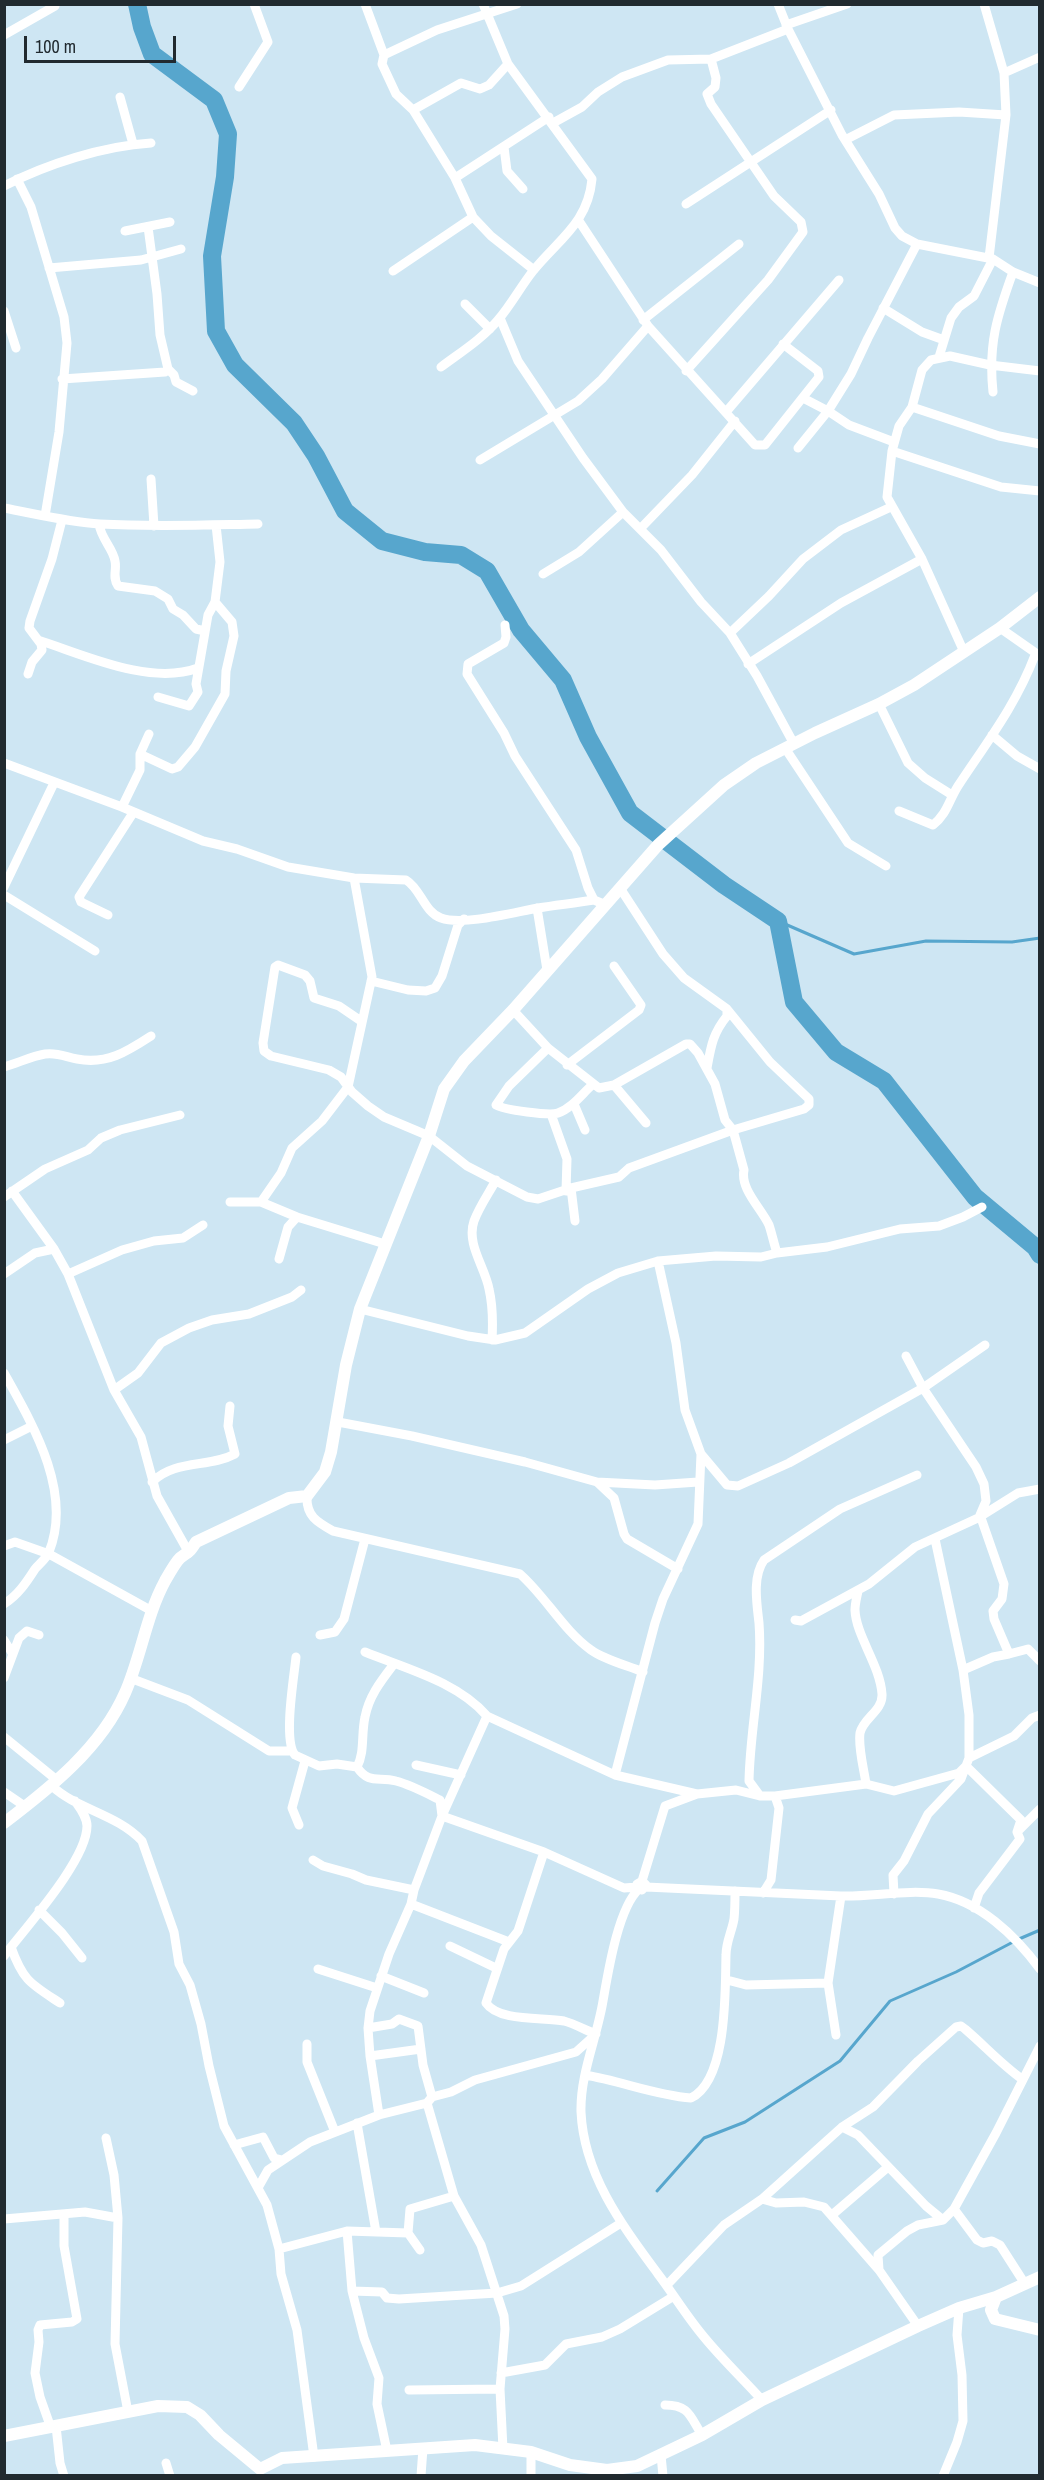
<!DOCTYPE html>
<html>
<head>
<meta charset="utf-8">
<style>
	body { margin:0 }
	#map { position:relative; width:1044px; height:2480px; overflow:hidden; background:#cee6f3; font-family:"Archivo Narrow",sans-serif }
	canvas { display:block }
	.frame { position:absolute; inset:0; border:6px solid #212a2f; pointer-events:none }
	.scale { position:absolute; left:24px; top:36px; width:152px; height:27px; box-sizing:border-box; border:3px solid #212a2f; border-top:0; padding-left:8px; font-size:18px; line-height:21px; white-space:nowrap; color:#212a2f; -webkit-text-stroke:4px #cee6f3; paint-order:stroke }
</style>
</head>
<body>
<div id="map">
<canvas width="1044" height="2480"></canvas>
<div class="frame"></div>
<div class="scale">100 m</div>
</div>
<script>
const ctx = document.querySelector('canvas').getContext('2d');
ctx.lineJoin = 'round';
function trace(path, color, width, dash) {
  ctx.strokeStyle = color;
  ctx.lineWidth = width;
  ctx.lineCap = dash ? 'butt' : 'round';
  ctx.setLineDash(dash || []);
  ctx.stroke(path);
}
const stream = new Path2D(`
	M778 921 854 954 926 941 1012 942 1040 938
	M1019 1939 1040 1930
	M657 2191 704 2138 745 2122 840 2061 890 2001 956 1972 1013 1942`);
const river = new Path2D(`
	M137 4 142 27 152 54 214 100 228 134 225 177 212 256 216 331 235 365 294 423 316 456 345 511 382 541 425 552 461 555 487 571 521 630 563 680 588 737 630 813 724 885 778 921 794 1002 836 1052 884 1081 975 1197 1035 1247 1040 1255`);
const minor = new Path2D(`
	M365 4 384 55 382 64 396 94 413 110 455 178 473 217 491 236 534 270
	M778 4 788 29 842 135 879 194 895 228 902 236 917 244 993 259 1013 272 1040 283
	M984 4 1004 73 1006 115 989 258
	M786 25 847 4
	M4 35 55 6
	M384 55 437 30 517 4
	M1004 73 1040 57
	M239 87 268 42 254 4
	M120 97 133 144
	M413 110 461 83 480 89 489 85 508 64
	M553 123 582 107 598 92 622 77 668 60 711 59 788 29
	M845 140 894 115 959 112 1006 115
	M504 147 507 171 523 189
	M455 178 549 117
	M17 179 31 207 64 317 67 343 59 432 45 516
	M4 186C47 164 103 146 151 143
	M686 204 831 110
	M579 221 648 326 755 445H765L819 377 818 371 783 344
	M148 227 157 294 160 335 168 369 174 375 176 382 193 391
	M125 231 170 222
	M49 268 141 260 181 249
	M393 271 473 217
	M465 304 490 329
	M883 308 922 332 944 340
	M4 311 16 348
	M500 318 518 361 583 458 623 512 661 550 701 602 730 633 757 676 794 744
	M643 320 739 244
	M939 357 951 318 959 307 974 296 993 259
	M441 367C461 352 482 339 498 320 511 305 521 286 533 271 559 239 588 223 592 179L508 64 483 4
	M686 371 768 280 803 232 801 222 774 196 711 104 707 94 715 87 716 78 711 59
	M62 379 165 372 168 369
	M993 392C988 344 997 316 1013 272
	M803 398 828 411 849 425 894 442
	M912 407 999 436 1040 444
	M726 412 839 280
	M798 448 828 411 851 374 868 338 917 244
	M892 451 1001 487 1040 491
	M480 460 578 401 602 379 648 326
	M151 479 154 526
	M4 508C36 514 68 522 100 524 153 527 205 525 258 524
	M99 524C101 539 113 548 115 561 117 570 112 577 118 586L155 591 168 599 173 609 183 615 196 629 205 631
	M640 529 692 475 735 421
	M543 574 579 552 623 512
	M505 625 506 637 504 643 468 664 467 674 504 733 515 756 576 850 588 888 594 900
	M1000 628 1040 656
	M730 633 769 596 803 559 841 530 891 507
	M38 640C85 655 150 686 198 668
	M964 652 922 559 887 497 892 451 899 426 912 407 922 370 931 360 950 356 990 365 1040 371
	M748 664 841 603 922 559
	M28 674 32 662 42 650 41 644 29 628 30 621 52 559 62 520
	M158 697 189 706 198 692 196 684 208 615 215 602 220 562 216 525
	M879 704 908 763 925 778 952 795
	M992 735 1017 756 1040 769
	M785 748 848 843 886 866
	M140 754 172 769 178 767 195 747 225 694 226 671 234 636 232 622 215 602
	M4 763 122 807 203 841 237 849 288 867 354 878 406 880C421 889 424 912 441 918 463 926 515 912 538 908 557 905 576 903 594 900L606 905
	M122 807 140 770V754L149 734
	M899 811 933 825C947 814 949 800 958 786 987 742 1016 705 1035 655
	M4 887 54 783
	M4 895 95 951
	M537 908 547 970
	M108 915 81 902 79 897 133 813
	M371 981 408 990 426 991 435 988 442 976 458 925 464 919
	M513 1010 548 1048 599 1088 614 1085 686 1044H690L698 1053 715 1084 725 1120 733 1130 744 1170C740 1189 761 1208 769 1225 772 1234 774 1244 777 1253
	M361 1021 339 1006 314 998 310 981 305 975 278 965 275 967 263 1043 264 1051 271 1056 329 1070 341 1077 352 1092 368 1106 384 1117 429 1136 467 1166 527 1197 538 1199 571 1188 619 1177 629 1168 733 1130 804 1109 809 1105V1099L770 1062 727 1009 684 978 663 954 620 888
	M548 1048 509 1086 496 1105C504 1110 550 1116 558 1113 572 1108 582 1094 592 1085
	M567 1065 639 1010 641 1005 614 966
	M4 1067C18 1063 32 1056 45 1054 57 1052 66 1057 77 1059 107 1065 128 1051 151 1036
	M707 1068C711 1046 713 1033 727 1016V1009
	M614 1085 646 1123
	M574 1104 585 1130
	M551 1114 567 1159 566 1191
	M571 1188 575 1221
	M12 1191 54 1249 68 1274 114 1390 141 1437 157 1496 189 1553
	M4 1197 45 1169 88 1150 101 1138 120 1130 180 1115
	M230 1202H261L297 1217 385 1244
	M261 1202 281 1173 292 1148 322 1121 348 1087 372 977 354 878
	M279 1259 288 1227 297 1217
	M658 1261 676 1343 685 1410 701 1454 727 1485 738 1486 789 1463 923 1388 985 1345
	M4 1274 35 1253 54 1249
	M68 1274 122 1250 154 1241 183 1238 203 1225
	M360 1309 468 1336 495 1340 525 1333 588 1289 618 1273 658 1261 716 1256 761 1257 777 1253 827 1247 900 1229 939 1226 963 1217 982 1207
	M492 1340C493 1322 493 1306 489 1289 485 1267 466 1244 474 1221 479 1207 489 1193 496 1180
	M906 1356 923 1388 976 1467 984 1484 986 1501 980 1515 1004 1584 1002 1599 993 1611 994 1619 1009 1654 1028 1649 1040 1661
	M4 1373C33 1425 73 1492 49 1552 47 1558 39 1564 35 1569 26 1583 18 1595 4 1604
	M114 1390 138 1373 161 1343 189 1328 212 1320 249 1314 292 1297 301 1290
	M338 1422 412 1436 525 1462 597 1482 655 1485 698 1482
	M4 1440 32 1426
	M152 1482C175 1459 209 1468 235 1454L228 1426 230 1406
	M597 1482 614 1498 624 1534 627 1539 678 1569
	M307 1496C306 1516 317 1522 333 1531L520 1574C546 1597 563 1630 591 1650 605 1660 626 1665 643 1672
	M4 1546 15 1542 49 1554 152 1611
	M858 1591C857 1597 855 1603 855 1610 856 1636 880 1665 882 1694 883 1711 863 1718 860 1733 858 1748 864 1769 866 1784
	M795 1620 801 1621 869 1584 915 1547 978 1518 1018 1493 1040 1489
	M320 1635 335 1632 344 1619 365 1539
	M4 1640 12 1653
	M365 1652C407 1669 458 1682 487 1716L615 1775 697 1794 736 1790 760 1796H775L866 1784 894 1791 959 1773 966 1766
	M296 1657C294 1677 283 1741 295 1755L319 1766 337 1764 357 1767C369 1785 379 1776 396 1781 411 1785 426 1793 440 1800L442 1816 544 1852 624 1888 637 1887
	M963 1670 993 1657 1009 1654
	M4 1678 19 1638 27 1631 39 1635
	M130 1678 188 1700 269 1751H292
	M4 1737 58 1781
	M969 1758 1014 1736 1032 1718 1040 1715
	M416 1765 461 1775
	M966 1766 1021 1820 1017 1832 1020 1839 979 1893 974 1908
	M357 1767C365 1752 361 1735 365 1717 369 1696 381 1681 394 1664
	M615 1775 655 1623 663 1599 698 1524 701 1454
	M52 1786C76 1809 117 1814 142 1841L174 1932 179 1964 190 1985 201 2024 209 2066 224 2126 267 2205 279 2249 281 2274 297 2330 314 2457
	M4 1792 26 1807
	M760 1796 749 1781C750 1728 763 1676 759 1623 757 1604 752 1577 764 1560L840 1509 917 1475
	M299 1825 292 1808 305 1761
	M1019 1830 1040 1809
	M313 1860 323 1866 352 1874 366 1880 414 1890
	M642 1881 646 1885 642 1890 638 1888 637 1884 642 1881 665 1806 697 1794
	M646 1887 841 1896C872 1897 909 1889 938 1894 979 1901 1015 1935 1040 1969
	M639 1889C618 1908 608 1973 603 2001 597 2038 580 2074 581 2112 584 2175 622 2225 658 2274 674 2295 687 2317 704 2337 722 2359 743 2379 762 2400
	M763 1893 771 1880 779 1808 775 1796
	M894 1894 893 1875 904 1861 928 1814 961 1779 969 1758V1715L963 1670 935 1539
	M411 1904 509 1942
	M39 1910 62 1933 82 1958
	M450 1946 496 1968
	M11 1947C23 1981 31 1984 60 2003
	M4 1956C26 1927 87 1860 87 1826 87 1817 80 1808 75 1801
	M318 1969 377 1988
	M381 1976 424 1993
	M727 1980 746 1985 828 1983
	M368 2028 392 2024 399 2019 418 2026 423 2065 432 2097
	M836 2035 828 1983 841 1896
	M307 2044V2062L335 2132
	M370 2056 421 2049
	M585 2075C621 2081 655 2095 691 2098 728 2080 725 1989 726 1955 726 1942 732 1931 734 1919 735 1910 735 1901 735 1891
	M427 2103 454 2196 481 2245 504 2316 505 2329 500 2389 503 2449
	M379 2115 370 2056 368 2028 370 2011 389 1954 411 1904 414 1890 442 1816 487 1716
	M357 2123 376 2232
	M842 2127 858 2135 926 2206 943 2220
	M106 2138 114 2175 118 2218 115 2344 128 2412
	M234 2145 263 2137 274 2158 282 2160
	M259 2186 268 2170 310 2142 379 2115 427 2103 432 2097 451 2092 475 2080 576 2052 596 2034C585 2030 575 2024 564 2021 543 2017 499 2022 486 2003L504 1949 518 1931 544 1852
	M762 2199 776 2203 804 2202 824 2207 879 2270 918 2326
	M954 2209 977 2240 983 2243 992 2241 1000 2245 1025 2284
	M832 2215 888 2167
	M4 2219 85 2212 118 2218
	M347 2231 352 2291 364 2338 379 2378 377 2404 387 2451
	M408 2233 410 2209 454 2196
	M279 2249 347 2231 408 2233 420 2250
	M879 2270 878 2255 907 2231 918 2225 943 2220 954 2209 996 2133 1040 2046
	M667 2285 724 2225 762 2199 842 2127 873 2107 918 2061 956 2027 961 2026 965 2029C985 2046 1001 2064 1022 2079
	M352 2291 382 2292 387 2298 399 2299 497 2293 521 2286 621 2223
	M501 2373 545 2365 566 2344 602 2337 620 2329 674 2296
	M409 2390 500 2389
	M665 2405C690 2405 690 2417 702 2435
	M56 2426 60 2463 64 2476
	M51 2428 40 2397 35 2373 39 2342 38 2330 40 2325 72 2322 77 2319 64 2246V2214
	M531 2452V2476
	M661 2455 663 2476
	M166 2463 170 2476
	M421 2476 423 2448
	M943 2476 957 2442 963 2421 962 2375 957 2335 959 2308`);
const tertiary = new Path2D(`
	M4 1823C50 1788 101 1748 125 1693 141 1657 146 1616 165 1581 169 1574 175 1563 180 1558 189 1551 189 1553 196 1542L289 1498 307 1496 325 1472 331 1452 346 1365 360 1309 429 1136 444 1089 464 1061 513 1010 658 845 724 785 756 763 815 733 879 704 914 685 1000 628 1040 597
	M996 2297 991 2310 995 2319 1040 2330
	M4 2436 158 2406 187 2407 200 2415 219 2435 260 2469 282 2458 475 2445 531 2452 570 2465 607 2470 637 2466 702 2435 762 2400 918 2326 959 2308 996 2297 1040 2277`);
trace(stream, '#57a6cd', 3);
trace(river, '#57a6cd', 18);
trace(minor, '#fff', 9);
trace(tertiary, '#fff', 12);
</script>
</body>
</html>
